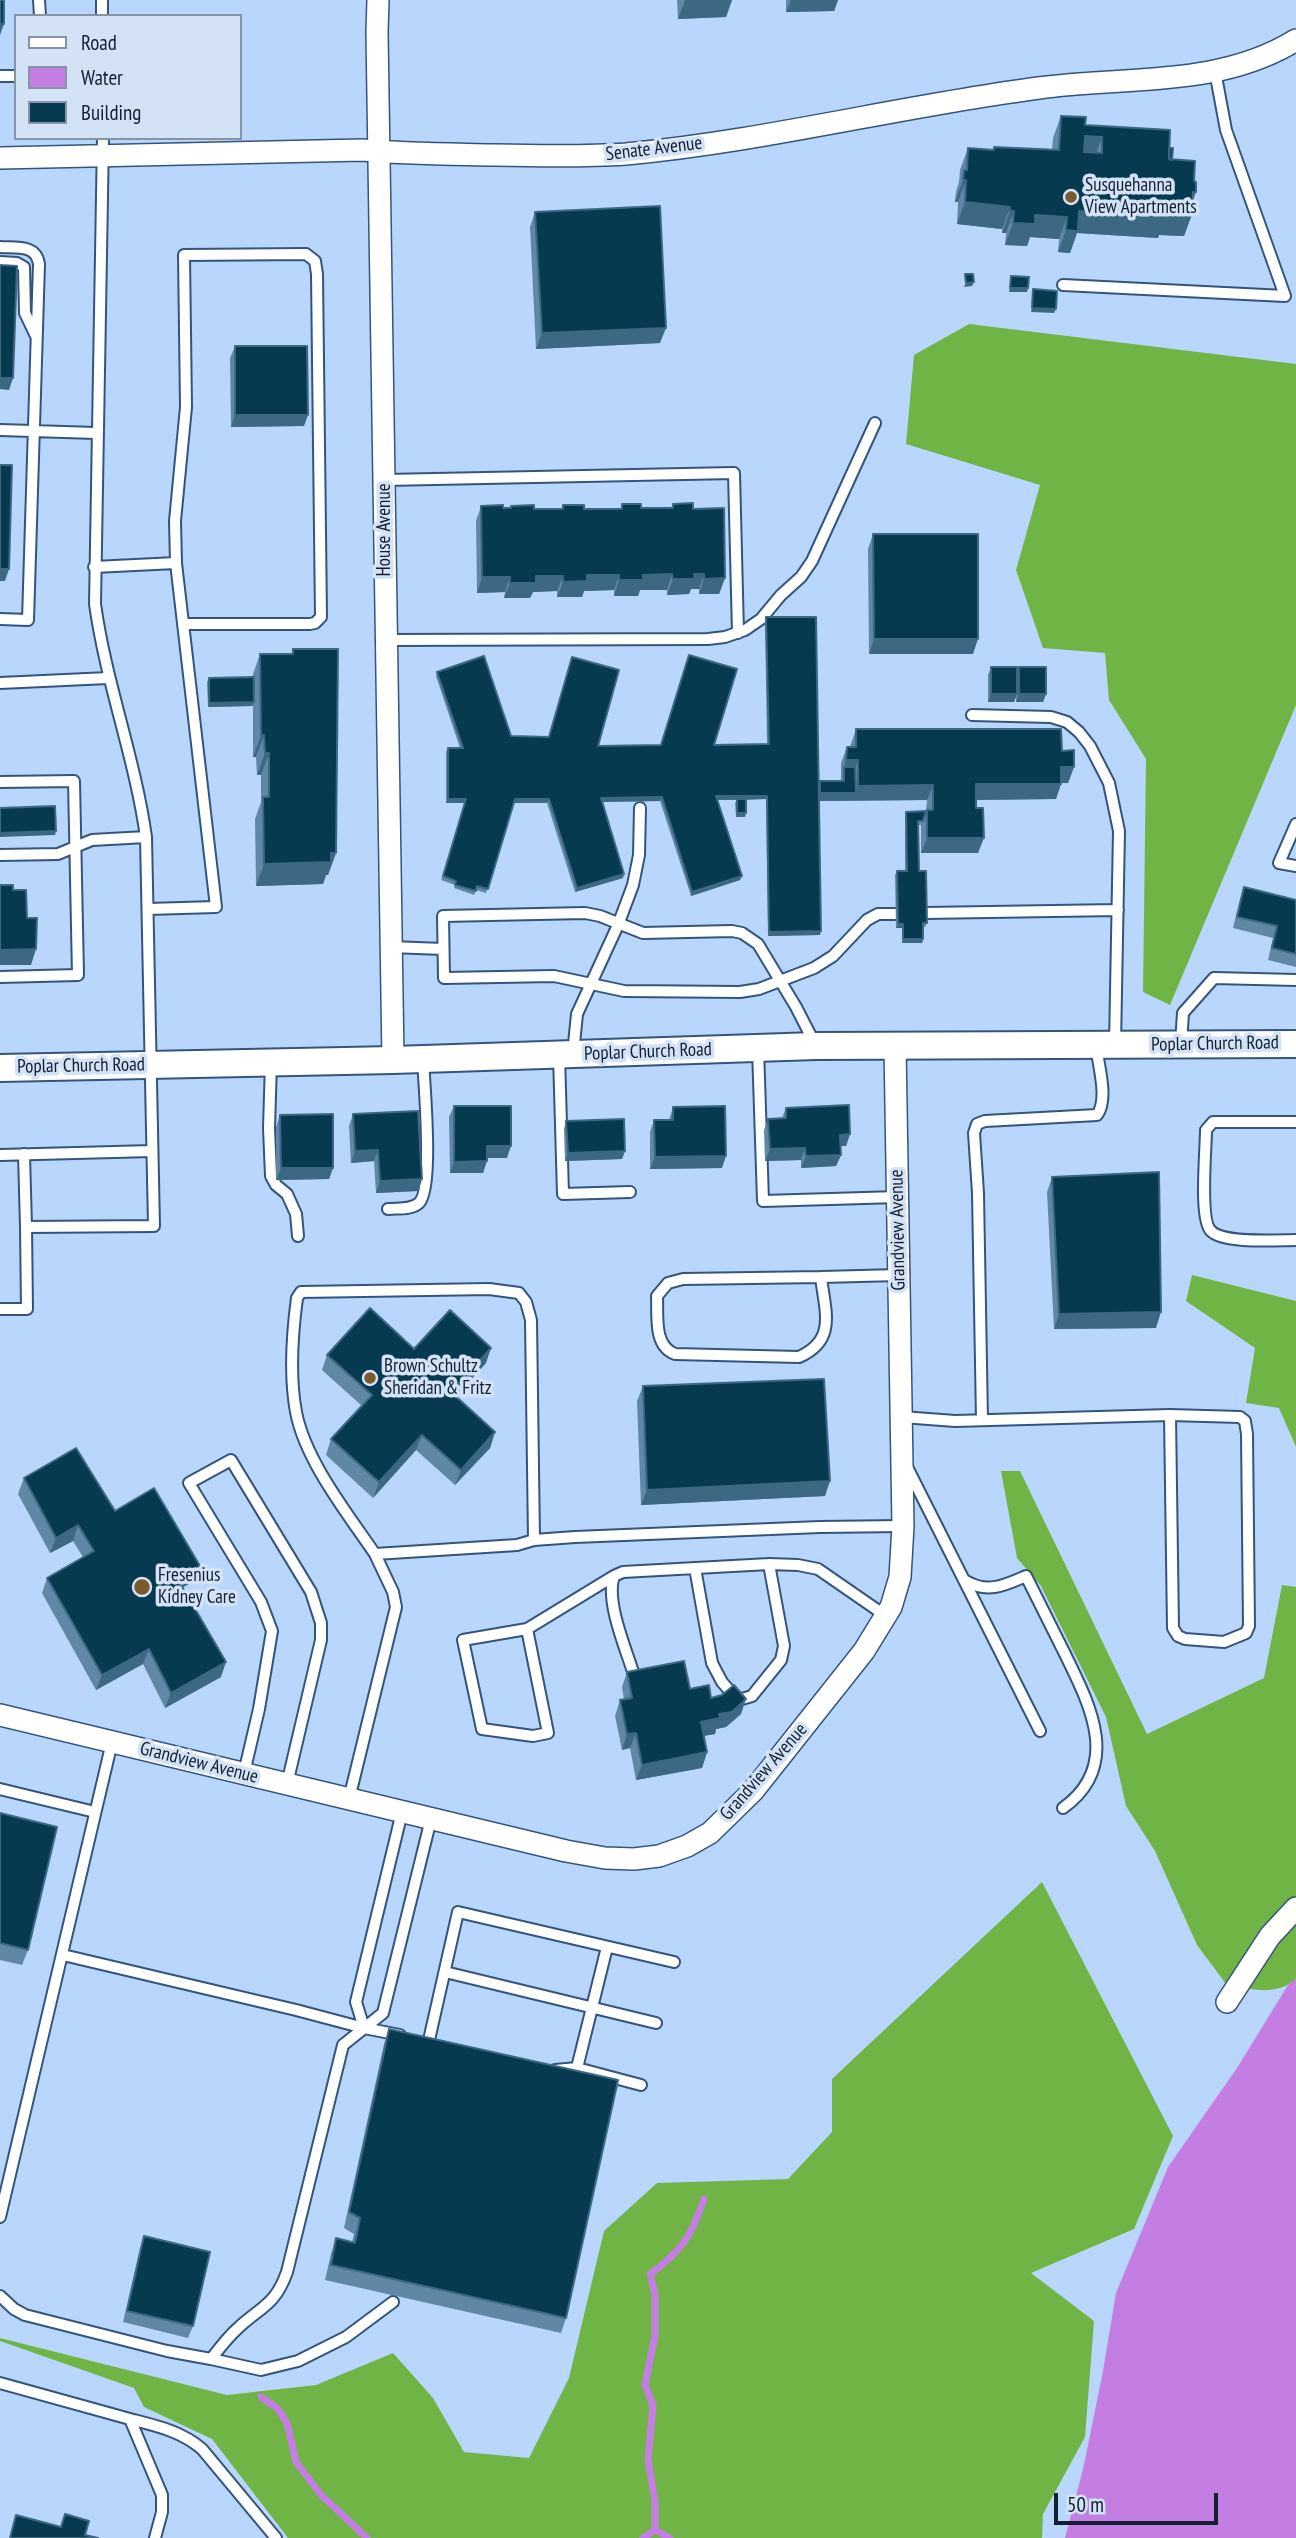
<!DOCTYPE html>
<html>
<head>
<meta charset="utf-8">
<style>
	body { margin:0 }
	#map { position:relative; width:1296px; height:2538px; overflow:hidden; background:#b9d7fc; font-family:"PT Sans Narrow",sans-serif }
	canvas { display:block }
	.legend { position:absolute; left:14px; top:14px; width:228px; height:126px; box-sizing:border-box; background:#d4e2f5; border:2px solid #8694a7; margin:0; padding:9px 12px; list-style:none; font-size:21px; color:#122031 }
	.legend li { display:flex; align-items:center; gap:14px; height:35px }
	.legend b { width:35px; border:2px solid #8694a7 }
	.scale { position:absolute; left:1054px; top:2493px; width:164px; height:32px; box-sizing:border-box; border:4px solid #122031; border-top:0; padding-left:9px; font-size:21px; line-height:24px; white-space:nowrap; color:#122031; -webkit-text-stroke:5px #d4e2f5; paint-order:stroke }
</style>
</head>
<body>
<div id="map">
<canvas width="1296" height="2538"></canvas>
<ul class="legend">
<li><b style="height:9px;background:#fff"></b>Road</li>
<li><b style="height:19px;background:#c47ee3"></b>Water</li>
<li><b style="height:19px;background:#073950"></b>Building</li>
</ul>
<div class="scale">50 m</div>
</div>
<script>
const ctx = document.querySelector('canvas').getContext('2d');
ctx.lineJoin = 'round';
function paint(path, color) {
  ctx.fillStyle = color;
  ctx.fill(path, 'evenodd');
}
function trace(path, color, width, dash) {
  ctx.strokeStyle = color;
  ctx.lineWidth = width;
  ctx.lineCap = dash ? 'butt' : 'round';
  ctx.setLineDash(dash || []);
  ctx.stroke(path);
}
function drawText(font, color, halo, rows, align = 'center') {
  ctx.font = font + ' "PT Sans Narrow",sans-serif';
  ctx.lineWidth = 7;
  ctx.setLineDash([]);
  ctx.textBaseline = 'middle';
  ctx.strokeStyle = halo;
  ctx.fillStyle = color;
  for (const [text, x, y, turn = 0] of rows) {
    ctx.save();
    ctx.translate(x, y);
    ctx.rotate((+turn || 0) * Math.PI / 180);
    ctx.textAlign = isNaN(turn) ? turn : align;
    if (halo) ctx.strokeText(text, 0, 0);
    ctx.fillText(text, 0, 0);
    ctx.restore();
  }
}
const forest = new Path2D(`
	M969 324 1296 364V705L1170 1005 1143 992 1146 759 1109 700 1105 653 1043 648 1016 570 1040 485 906 444 914 355Z
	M1192 1275 1296 1301V1447L1279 1408 1246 1403 1255 1348 1186 1301Z
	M1001 1471H1020L1147 1734 1264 1678 1282 1585 1296 1587V1979C1275 1997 1251 1989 1226 1984L1197 1945 1155 1851 1126 1806 1106 1717 1041 1586 1017 1558Z
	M1042 1882 1173 2136 1134 2229 1031 2273 1094 2321 1085 2437 1043 2514 1042 2538H288L212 2439 144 2407 134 2388 0 2341V2338L227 2395 316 2385 393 2353 433 2398 464 2452 529 2458 569 2378 604 2231 657 2183 788 2179 832 2132V2079Z`);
const water = new Path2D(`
	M1296 1979V2538H1065L1084 2465 1103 2371 1116 2293 1168 2167 1237 2068 1288 1985Z`);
const stream = new Path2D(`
	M261 2397 277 2408 287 2423 296 2462 321 2495 367 2538
	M655 2530V2502L648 2459 653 2405 645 2385 655 2336V2294L650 2274C681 2252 692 2235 704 2199
	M655 2530 670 2538
	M643 2538 655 2530`);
const service = new Path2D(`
	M39 0 40 16
	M102 0V16
	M0 76H16
	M0 247C16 248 36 244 39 264L28 620 0 619
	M0 262 17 263 24 267 25 313 36 336
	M1063 285 1285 296 1226 130 1215 71
	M0 430 96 433
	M385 480 734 473 738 633
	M94 567 176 563
	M386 640 708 639 725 637 745 630 761 619 781 595 801 577 812 561 875 423
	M0 683 108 678
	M972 715 1051 717 1067 722 1079 732 1090 746 1109 783 1119 831 1115 1045
	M0 782 74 781 78 975 0 977
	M1296 824 1279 863 1296 866
	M0 855 58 854 92 840 146 837
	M148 909 216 907 176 563 175 521 186 407 184 255 306 254 315 261 317 274 321 617 315 623 310 624H183
	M925 913 1118 910
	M390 947 443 949
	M1181 1043 1183 1013 1214 978 1296 980
	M816 1046 796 1007 758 944 742 933 732 931 643 933 600 916 585 913 443 916 444 978 554 976 624 991 740 992 759 989 814 968 833 956 867 920 878 914H896
	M758 1048 763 1201 898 1197
	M573 1054 577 1014 618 925 633 885 639 855 640 808
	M559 1055 563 1194 630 1192
	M271 1062 269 1128 271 1176 276 1185 287 1194 296 1214 298 1236
	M1296 1122H1213L1206 1130C1206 1150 1199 1220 1211 1231 1224 1244 1277 1240 1296 1240
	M24 1154 26 1227
	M0 1155 152 1151
	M388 1209C399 1208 411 1210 419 1203 434 1189 424 1083 423 1059
	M821 1277C825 1312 837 1340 799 1357L675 1354C653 1346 658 1315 657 1296L668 1283 683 1279Z
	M821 1277 899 1275
	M0 1309H27L26 1227 154 1226 146 837C135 758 106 683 95 604L103 138
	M1170 1415 1240 1417 1245 1421 1247 1434 1249 1626 1246 1633 1224 1642 1185 1639 1178 1636 1173 1628Z
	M902 1417 955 1421 1170 1415
	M982 1420 978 1193 974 1133 977 1124 985 1121 1097 1115C1109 1099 1098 1065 1096 1045
	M907 1467 1040 1731
	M534 1540 531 1320 526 1302 519 1293 489 1289 301 1292 297 1298C292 1335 289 1374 296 1412 305 1460 347 1513 375 1554L517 1545 534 1540 575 1537 820 1527 903 1526
	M695 1568 712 1663 722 1682 735 1697 742 1699 752 1696 781 1660 784 1646 769 1564
	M966 1581C988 1594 1005 1585 1026 1576 1039 1602 1052 1628 1065 1654 1090 1705 1122 1766 1063 1808
	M527 1629 548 1733 533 1736 482 1729 463 1640 527 1629 614 1576
	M634 1675C626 1649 605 1601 614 1576L623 1572 769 1564 798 1565 818 1569 886 1616
	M244 1773 259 1709 272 1631 261 1602 189 1483 231 1460 311 1592 321 1623V1640L287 1784
	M0 1789 95 1812
	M349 1799 396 1607 393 1592 375 1554
	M63 1955 296 2010 364 2028 400 2035
	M445 1972 656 2023
	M364 2028 356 2002 402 1812
	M429 2040 458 1912 674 1962
	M577 2068 607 1947
	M555 2070 577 2068 641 2085
	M0 2217 112 1742
	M0 2296 14 2309 25 2315 167 2351 211 2359C219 2349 227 2338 237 2329 260 2307 275 2306 287 2272L343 2045 383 2013 431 1819
	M211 2359 261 2370 298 2361 346 2337 393 2302
	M0 2383 130 2419 162 2495V2512L155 2538
	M130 2419C157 2426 181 2431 202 2449L276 2538`);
const minor = new Path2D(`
	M378 0 377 32 393 1060
	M0 158 362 150C406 154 450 154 494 155 538 156 582 157 626 154 765 141 901 106 1039 88 1124 76 1219 88 1296 40
	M0 1715 566 1851 605 1858 634 1859 659 1856 687 1846 710 1833 753 1791 864 1651 891 1607 900 1577 903 1526 895 1046
	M1227 2002 1270 1936 1296 1908`);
const tertiary = new Path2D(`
	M0 1068 393 1060 816 1046 1296 1044`);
const wall = new Path2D(`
	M677 0H732L726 17 678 19Z
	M786 0H838L834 11 786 12Z
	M1061 116 1085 125 1169 148 1172 160 1193 201 1192 214 1184 236 1159 235 1158 238 1077 233 1070 253 1058 252 1059 239 1030 237 1027 246 1005 245 1006 233H1002V229L957 224 958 202H955L956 192 959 182 960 170 968 148 993 150 994 147 1052 150 1053 138Z
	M535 212 660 343 536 349 530 227Z
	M235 346 304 426 231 427 230 358Z
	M622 504 641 508H671L673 504 693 509 725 578 719 594H699V589H691L689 594 667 595V590H640L638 596H614V590L584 591 582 597H557V591L533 592 530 598H504L505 592 477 593 476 521 481 506 503 508H510L511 506 534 509H562L563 505 584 509H620Z
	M873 534 973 654H869L868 549Z
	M766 617 819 786 820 781H841V763L847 747H850L856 729 1062 751 1074 767 1068 783H1061L1056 799 976 800 978 853H921V825H918L919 871 927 923 925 927H923V939L922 943H902V928H896L895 875 897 871H905V815L906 812 926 811 927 800 819 801 820 935 768 936 766 799 746 800 745 817H736L735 803 737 800H717L740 880 691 896 660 801 602 802 623 878 575 892 547 803H514L486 893 476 890 474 895 454 888 455 885 441 880 465 803H446V752L448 748H460L436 676 437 672 511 736 549 737 598 746 767 744 765 621Z
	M293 649 336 853 328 875H326L323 884 256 886 255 819 261 802V775H257L256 757H253V706L208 707 207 682 209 678 252 677 260 654H291Z
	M991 667 1017 672 1019 667 1046 694 1043 702H1016V697L1014 702H988V675Z
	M1244 887 1296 900V967L1268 960 1273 938 1233 928 1240 899Z
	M454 1106 507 1158H487L483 1173H450L449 1117Z
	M673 1107 722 1168 650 1169V1132L654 1120H669Z
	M786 1108 850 1134 846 1146H840L841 1155 836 1166 801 1168V1160L765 1161 764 1130 768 1119 782 1118Z
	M353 1114 422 1179 418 1191 376 1193 374 1161 351 1163 349 1126Z
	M280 1115 333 1168 329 1179 276 1180V1127Z
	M566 1121 625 1151 622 1159 565 1161 564 1129Z
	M1052 1177 1156 1328 1054 1329 1047 1192Z
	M414 1349 486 1363 456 1396 495 1432 490 1448 455 1485 416 1450 373 1498 326 1455 331 1439 362 1406 322 1370 327 1355Z
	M643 1386 825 1496 641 1505 637 1401Z
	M24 1478 115 1511 195 1581 183 1587 221 1677 165 1708 143 1664 96 1690 42 1593 47 1578 83 1557 73 1541 50 1553 18 1494Z
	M627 1672 690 1689 711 1698 741 1714 726 1727 716 1729 715 1734 704 1736 707 1752 702 1768 636 1780 630 1748 622 1750 615 1716 620 1700H624L622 1687Z
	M0 1813 28 1950 22 1965 0 1960Z
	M389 2029 566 2318 561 2333 325 2280 331 2254 336 2238 352 2242 354 2234 344 2228 384 2044Z
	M144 2236 193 2326 188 2338 123 2322 140 2248Z`);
const shadedWall = new Path2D(`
	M685 0H732L726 17 678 19Z
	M791 0H838L834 11 786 12Z
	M0 24H4L0 35Z
	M1085 136 1102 137 1094 159 1077 158Z
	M963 180H966L958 202H955Z
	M1193 192H1196L1188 214H1192L1184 236 1159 235 1158 238 1077 233 1070 253 1058 252 1066 230 1079 211 1166 212Z
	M965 202 1010 207 1002 229 957 224Z
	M1010 211H1014L1006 233H1002Z
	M1035 215 1067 217 1059 239 1030 237 1027 246 1005 245 1013 223Z
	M974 282 972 286 964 287 966 283Z
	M1010 288H1028L1027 292H1009Z
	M1032 308 1056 309 1054 313 1031 312Z
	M666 328 660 343 536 349 542 333Z
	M0 378H13L9 390 0 389Z
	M235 415H308L304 426 231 427Z
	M0 569H9L5 581H0Z
	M672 574 667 590H640L638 596H614L619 580 643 575Z
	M694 574H704L699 589H691L689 594 667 595 673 579Z
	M587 575H619L614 590 584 591 582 597H557L563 582Z
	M536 576H563L557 591 533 592 530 598H504L510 583Z
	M482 577H510L505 592 477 593Z
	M725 578 719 594H699L704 579Z
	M874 639H978L973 654H869Z
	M991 694H1017L1014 702H988Z
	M1019 694H1046L1043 702H1016Z
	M254 702 252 706 208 707 209 703Z
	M261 735H264L256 757H253Z
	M265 753H269L261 775H257Z
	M846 760H858L853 775 844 767Z
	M1061 767H1074L1068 783H1056Z
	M976 784H1061L1056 799 970 800Z
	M933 785 927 800 818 801 820 793H856L858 786Z
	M716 796H767L766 799 714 800Z
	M662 797 660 801 599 802 601 798Z
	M448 799H466L465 803H446Z
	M515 799H549L547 803H514Z
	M737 813H746L745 817H736Z
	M56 831 55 835 0 837V833Z
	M927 838H984L978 853H921Z
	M331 853H336L328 875H326L323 884 256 886 264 864Z
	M624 874 623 878 575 892 577 888Z
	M742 876 740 880 691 896 692 892Z
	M898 924H903L902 928H896Z
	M821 931 820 935 768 936 769 932Z
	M903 939H923L922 943H902Z
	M36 949 31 965H0V950Z
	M850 1134 846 1146H836L840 1135Z
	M487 1146H511L507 1158H483Z
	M805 1148 801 1160 765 1161 770 1149Z
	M378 1150 374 1161 351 1163 355 1151Z
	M625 1151 622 1159 565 1161 568 1153Z
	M841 1155 836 1166 801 1168 806 1156Z
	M726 1156 722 1168 650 1169 655 1157Z
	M487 1161 483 1173H450L454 1162Z
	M281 1168H333L329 1179 276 1180Z
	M422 1179 418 1191 376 1193 380 1181Z
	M1161 1312 1156 1328 1054 1329 1059 1314Z
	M491 1348 486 1363 445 1407 451 1392Z
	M495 1432 490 1448 455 1485 461 1470Z
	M422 1435 416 1450 373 1498 379 1482Z
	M830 1481 825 1496 641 1505 647 1490Z
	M78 1525 73 1541 50 1553 56 1538Z
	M200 1566 195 1581 171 1593 177 1578Z
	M149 1649 143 1664 96 1690 102 1675Z
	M226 1662 221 1677 165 1708 171 1693Z
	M746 1699 741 1714 726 1727 716 1729 715 1734 696 1737 701 1722 719 1714Z
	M636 1733 630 1748 622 1750 627 1734Z
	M707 1752 702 1768 636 1780 642 1765Z`);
const building = new Path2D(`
	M0 0H4V24H0Z
	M1061 116 1086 117 1085 125 1170 130 1169 159 1195 161 1194 181 1196 182V192H1193L1192 214 1166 212V216L1079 211 1078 231 1066 230 1067 217 1035 215V224L1013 223 1014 211H1010V207L965 202 966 180H963L964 170H967L968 148 994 150V147L1059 150ZM1085 136 1102 137V153L1084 152Z
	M1169 148H1173L1172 160 1169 159Z
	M660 206 666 328 542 333 535 212Z
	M0 265 17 266 13 378H0Z
	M965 274H973L974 282 966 283Z
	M1011 276 1029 277 1028 288H1010Z
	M1033 289 1057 291 1056 309 1032 308Z
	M235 346H307L308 415H235Z
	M0 465H12L9 569H0Z
	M693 503V509L724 508 725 578 704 579V574H694L695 579H673L672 574 643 575V580H619V575H587V581L563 582V576H536V583H510V577H482L481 506 503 505V508H511V506L534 505V509H563V505H584V509H622V504H641V508H673V504Z
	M873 534H978V639H874Z
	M766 617H816L821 931 769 932 767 796H716L742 876 692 892 662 797 601 798 624 874 577 888 549 799H515L488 889 477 886 476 891 455 885 456 881 443 876 466 799H448V748H463L437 672 484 656 511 736 549 737 572 657 619 670 598 746 661 745 689 655 737 669 714 745 769 744Z
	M293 649H338L336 853H331V862L264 864 263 797H269V753H265L264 735H261L260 654H293Z
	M991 667H1017V694H991Z
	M1019 667H1046V694H1019Z
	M254 677V702L209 703V678Z
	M856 729H1061L1062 751 1074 750V767H1061V784H976V808H983L984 838H927V810H933V785L858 786V760H846L847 747H856Z
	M844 767H855L856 793H820V781H844Z
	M737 799H746V813H737Z
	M55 806 56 831 0 833V808Z
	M926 811 923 821H918L919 871H926L927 923H923V939H903V924H898L897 871H907L906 812Z
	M0 885H13V890H26L27 918H37L36 949 0 950Z
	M1244 887 1296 900V954L1272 948 1277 926 1237 917Z
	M849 1105 850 1134 840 1135 841 1155 806 1156 805 1148 770 1149 768 1119 786 1118V1108Z
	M454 1106H511V1146H487V1161L454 1162Z
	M725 1106 726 1156 655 1157 654 1120H673V1107Z
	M418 1111 422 1179 380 1181 378 1150 355 1151 353 1114Z
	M333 1114V1168H281L280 1115Z
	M624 1119 625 1151 568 1153 566 1121Z
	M1159 1172 1161 1312 1059 1314 1052 1177Z
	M370 1308 414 1349 450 1310 491 1348 451 1392 495 1432 461 1470 422 1435 379 1482 331 1439 372 1395 327 1355Z
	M824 1379 830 1481 647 1490 643 1386Z
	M76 1448 115 1511 154 1488 200 1566 177 1578 226 1662 171 1693 149 1649 102 1675 47 1578 94 1551 78 1525 56 1538 24 1478Z
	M684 1661 690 1689 709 1685 711 1698 722 1695 734 1685 746 1699 732 1712 719 1714 720 1718 701 1722 707 1752 642 1765 636 1733 627 1734 620 1700 632 1698 627 1672Z
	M0 1813 57 1827 28 1950 0 1943Z
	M389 2029 618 2080 566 2318 331 2265 336 2238 355 2243 360 2218 349 2212Z
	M144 2236 210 2252 193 2326 127 2311Z
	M65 2514 89 2521 85 2535 98 2538H10L16 2515 61 2527Z`);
const markers = [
	[1071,197,7,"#785a2e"],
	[370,1378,7,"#785a2e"],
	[142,1587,9,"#785a2e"]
];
const streetNames = [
	["Senate Avenue",654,149,-7],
	["House Avenue",385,530,-90],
	["Poplar Church Road",1215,1044,-1],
	["Poplar Church Road",648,1052,-2],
	["Poplar Church Road",81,1066,-1],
	["Grandview Avenue",898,1230,-91],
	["Grandview Avenue",199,1763,14],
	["Grandview Avenue",764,1772,-49]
];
const poiNames = [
	["Susquehanna",1085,186],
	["View Apartments",1085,208],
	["Brown Schultz",384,1367],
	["Sheridan & Fritz",384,1389],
	["Fresenius",158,1576],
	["Kidney Care",158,1598]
];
paint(forest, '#71b446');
paint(water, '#c47ee3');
trace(stream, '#c47ee3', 7);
trace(service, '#35547c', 14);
trace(minor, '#35547c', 24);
trace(tertiary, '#35547c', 30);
trace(service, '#fff', 10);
trace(minor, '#fff', 21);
trace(tertiary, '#fff', 26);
paint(wall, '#6088a6');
paint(shadedWall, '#3c6884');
paint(building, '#073950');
trace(building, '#3c6884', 2);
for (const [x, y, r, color] of markers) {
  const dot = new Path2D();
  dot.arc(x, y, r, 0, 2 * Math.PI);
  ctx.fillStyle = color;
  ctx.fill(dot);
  trace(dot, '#d4e2f5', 2.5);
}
drawText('19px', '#122031', '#d4e2f5', streetNames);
drawText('19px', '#122031', '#d4e2f5', poiNames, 'left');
</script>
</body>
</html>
